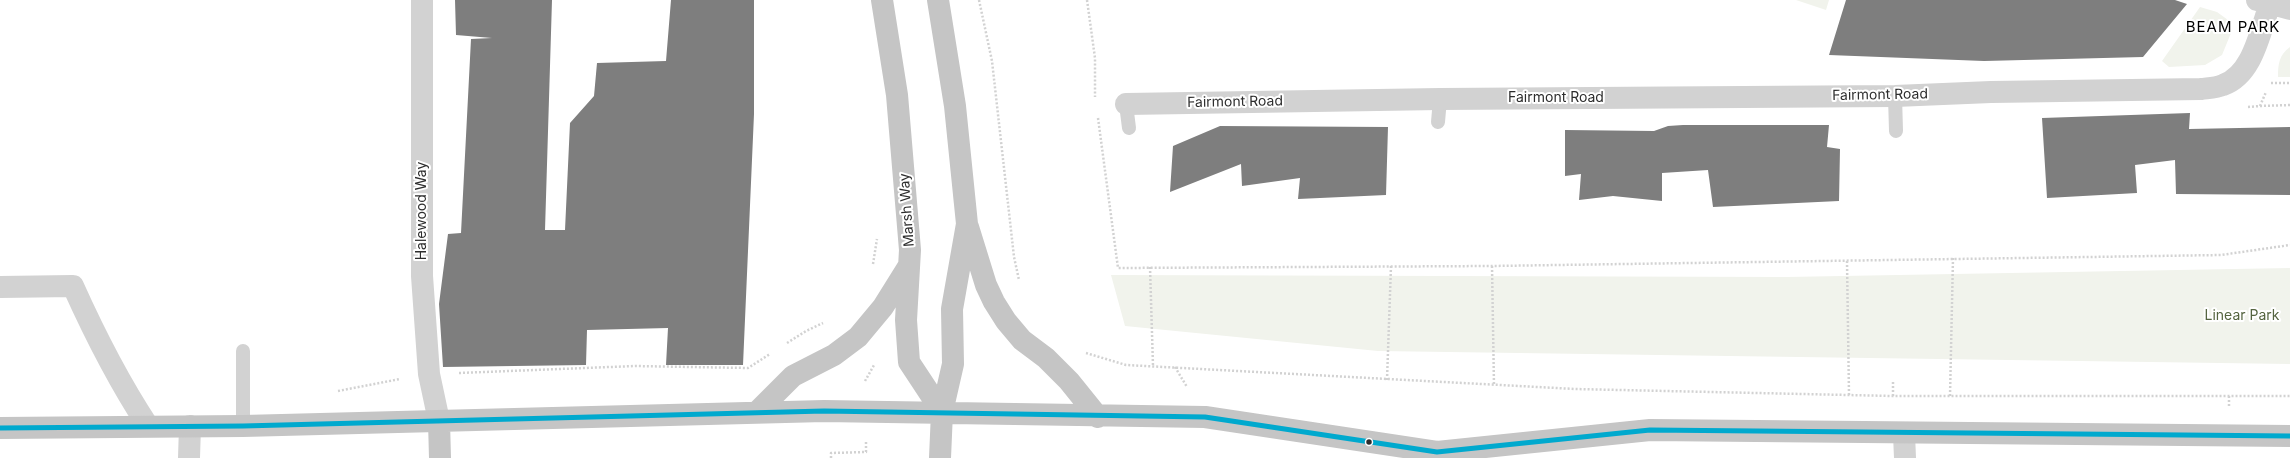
<!DOCTYPE html>
<html>
<head>
<meta charset="utf-8">
<style>
	body { margin:0 }
	canvas { display:block; background:#fff }
</style>
</head>
<body>
<canvas width="2290" height="458"></canvas>
<script>
const ctx = document.querySelector('canvas').getContext('2d');
ctx.lineJoin = 'round';
function paint(path, color) {
  ctx.fillStyle = color;
  ctx.fill(path, 'evenodd');
}
function trace(path, color, width, dash) {
  ctx.strokeStyle = color;
  ctx.lineWidth = width;
  ctx.lineCap = dash ? 'butt' : 'round';
  ctx.setLineDash(dash || []);
  ctx.stroke(path);
}
function drawText(font, color, halo, rows, align = 'center') {
  ctx.font = font + ' Inter,sans-serif';
  ctx.lineWidth = 4;
  ctx.setLineDash([]);
  ctx.textBaseline = 'middle';
  ctx.strokeStyle = halo;
  ctx.fillStyle = color;
  for (const [text, x, y, turn = 0] of rows) {
    ctx.save();
    ctx.translate(x, y);
    ctx.rotate((+turn || 0) * Math.PI / 180);
    ctx.textAlign = isNaN(turn) ? turn : align;
    if (halo) ctx.strokeText(text, 0, 0);
    ctx.fillText(text, 0, 0);
    ctx.restore();
  }
}
const green = new Path2D(`
	M1796 0H1829L1826 10Z
	M2200 7 2217 12 2228 20 2231 33 2222 55 2205 65 2169 67 2162 61Z
	M2290 47V77H2278C2278 64 2279 55 2290 47Z
	M2290 268V364L1378 351 1125 326 1111 275 1786 277Z`);
const building = new Path2D(`
	M455 0H552L545 230H565L570 123 594 96 597 63 666 61 671 0H754V114L743 365H666L668 328 587 330 586 365 443 367 439 304 448 234 461 233 471 39 492 38 456 35Z
	M1846 0H2175L2187 4 2143 57 1984 61 1829 55Z
	M2190 113 2189 129 2290 127V195L2176 194 2175 160 2135 165 2137 193 2047 198 2042 118Z
	M1683 125H1829L1827 147 1840 149 1839 201 1713 207 1708 170 1662 173V201L1613 196 1579 200 1581 174 1565 176V130L1654 131 1668 126Z
	M1220 126 1388 127 1386 195 1298 199 1300 178 1242 186 1241 164 1170 192 1173 146Z`);
const path = new Path2D(`
	M979 0 992 61 1014 257 1019 280
	M1087 0 1095 58V97
	M2271 83H2290
	M2260 106 2290 105
	M2248 107 2260 106 2266 92
	M1098 118 1118 268 1492 266 2221 255 2290 245
	M1847 261 1849 395
	M873 264 877 239
	M1492 266 1494 386
	M1150 267 1153 366
	M787 343 806 331 823 323
	M1086 353 1126 365 1575 389 1893 396H2290
	M1175 367 1187 387
	M459 373 635 366 748 368 770 354
	M1387 380 1391 266
	M865 381 874 365
	M338 391 400 379
	M1893 396V382
	M1950 396 1953 258
	M2229 396V406
	M831 458V453L866 452V442`);
const service = new Path2D(`
	M1895 96 1896 131
	M1126 104 1129 128
	M1438 122 1440 99
	M243 426V351`);
const minor = new Path2D(`
	M422 0V276L429 374 439 421
	M2257 0 2290 9
	M1126 104 1440 99 1895 96 1991 92 2201 89C2208 88 2216 88 2223 85 2253 75 2260 31 2270 4
	M0 287 73 286C95 335 119 382 148 426
	M1904 434 1905 458
	M189 458 190 426`);
const primary = new Path2D(`
	M882 0 897 95 910 250 906 320 909 362 942 412
	M938 0 955 106 967 224 952 309 953 364 942 412 940 458
	M968 227 986 285 994 302 1006 321 1022 340 1046 358 1069 381 1098 417
	M757 412 793 376 834 355 858 337 883 307 908 267
	M439 421 440 458
	M0 428 243 426 824 411 1205 417 1437 452 1650 430 2290 436`);
const bus1 = new Path2D(`
	M0 428 243 426 824 411 1205 417 1437 452 1650 430 2290 436`);
const markers = [
	[1369,442,3.5,"#2d2d2d"]
];
const streetNames = [
	["Fairmont Road",1880,95,-1],
	["Fairmont Road",1556,98],
	["Fairmont Road",1235,102,-1],
	["Marsh Way",907,210,-94],
	["Halewood Way",422,211,-90]
];
const parkNames = [
	["Linear Park",2242,316]
];
const neighbourhoodNames = [
	["BEAM PARK",2233,27]
];
paint(green, '#f1f3ec');
paint(building, '#7e7e7e');
trace(path, '#d2d2d2', 2.5, [2, 2]);
trace(service, '#d2d2d2', 14);
trace(minor, '#d2d2d2', 22);
trace(primary, '#c5c5c5', 22);
trace(bus1, '#00a9ce', 5);
for (const [x, y, r, color] of markers) {
  const dot = new Path2D();
  dot.arc(x, y, r, 0, 2 * Math.PI);
  ctx.fillStyle = color;
  ctx.fill(dot);
  trace(dot, '#fff', 1.5);
}
drawText('14px', '#2d2d2d', '#fff', streetNames);
drawText('14px', '#556440', '#fff', parkNames);
ctx.letterSpacing = '1px';
drawText('15px', '#000', '#fff', neighbourhoodNames);
ctx.letterSpacing = '0px';
</script>
</body>
</html>
